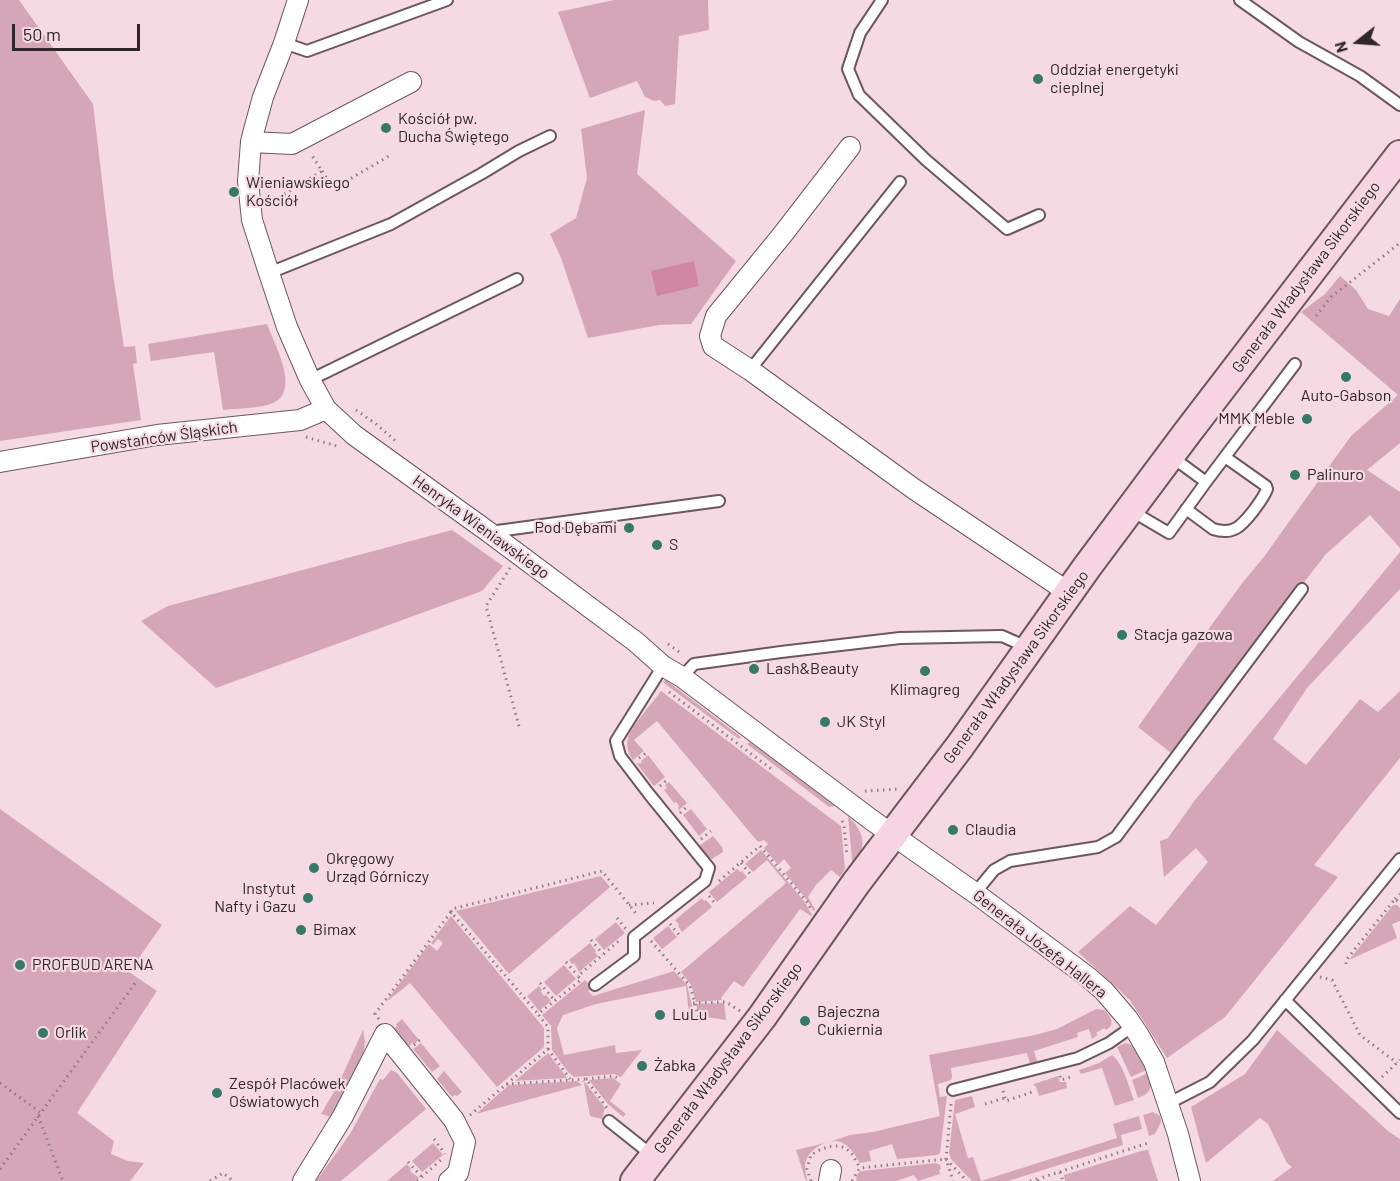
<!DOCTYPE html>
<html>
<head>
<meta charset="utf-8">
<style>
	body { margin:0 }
	#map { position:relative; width:1400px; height:1181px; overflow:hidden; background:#f5dae3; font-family:Barlow,sans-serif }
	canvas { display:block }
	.north { position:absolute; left:1328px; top:12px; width:60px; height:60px; -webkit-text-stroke:4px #f5dae3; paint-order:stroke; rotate:253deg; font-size:16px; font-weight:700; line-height:24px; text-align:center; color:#2f2629 }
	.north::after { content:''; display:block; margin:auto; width:21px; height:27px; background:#2f2629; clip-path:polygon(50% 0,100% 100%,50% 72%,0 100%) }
	.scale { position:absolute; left:12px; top:24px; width:128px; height:27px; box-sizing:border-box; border:3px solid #2f2629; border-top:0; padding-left:8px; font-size:18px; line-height:21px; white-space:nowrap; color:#2f2629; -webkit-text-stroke:4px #f5dae3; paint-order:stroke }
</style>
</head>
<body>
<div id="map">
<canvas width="1400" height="1181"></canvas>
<div class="north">N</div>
<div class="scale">50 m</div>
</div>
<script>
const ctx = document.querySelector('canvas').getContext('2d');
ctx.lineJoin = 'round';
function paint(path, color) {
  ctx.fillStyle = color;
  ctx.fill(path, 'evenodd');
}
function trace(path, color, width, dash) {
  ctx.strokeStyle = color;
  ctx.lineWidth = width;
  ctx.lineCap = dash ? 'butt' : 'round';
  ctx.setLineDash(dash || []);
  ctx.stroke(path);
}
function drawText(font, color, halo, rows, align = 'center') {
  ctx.font = font + ' Barlow,sans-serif';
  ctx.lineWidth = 4.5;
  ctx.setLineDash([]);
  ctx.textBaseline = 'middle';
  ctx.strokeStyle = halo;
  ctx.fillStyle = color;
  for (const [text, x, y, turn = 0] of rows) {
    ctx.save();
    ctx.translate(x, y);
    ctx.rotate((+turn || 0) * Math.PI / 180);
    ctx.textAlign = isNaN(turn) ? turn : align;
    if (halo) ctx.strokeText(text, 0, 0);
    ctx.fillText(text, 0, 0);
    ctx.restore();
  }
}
const green = new Path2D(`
	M0 0H19L93 104 113 274 124 347 135 346 137 363 133 364 141 420 0 441Z
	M614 0H708L709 30 679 36 675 104 665 106 660 100 654 101 645 97 637 81 590 98 558 12Z
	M645 110 637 174 736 261 691 324 659 325 588 338 561 258 550 234 576 218 587 178 581 129Z
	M1340 276 1356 290 1368 309 1389 316 1400 299V443L1367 470 1400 492V548L1370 515 1326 554 1171 753 1138 727 1188 657 1243 582 1263 558 1351 436 1398 395 1301 312 1325 294Z
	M267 324C274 343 300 389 275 402 262 409 238 408 223 410L214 352 151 361 148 344Z
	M452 530 503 566 482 591 216 688 141 621 168 606Z
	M1400 552V589L1307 688 1273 739 1306 765 1360 699 1378 712 1400 691V758L1314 865 1338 877 1225 1017 1167 1058 1130 1000 1078 952 1130 906 1156 925 1208 862 1196 848 1164 877 1160 841 1168 838 1195 800Z
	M666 680 741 737 739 739 665 684 663 681Z
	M661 691 841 826 845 869 840 877 831 870 816 885 808 897 815 909 814 912 807 900 785 873 791 868 784 859 778 865 764 848 768 844 764 840 758 842 657 721 634 740 644 751 633 760C628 753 626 746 628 738 630 728 654 701 661 691Z
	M750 742 835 806 829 807 747 744Z
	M648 755 665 777 654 786 637 764 638 763 640 764 642 762 641 761Z
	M669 782 687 803 679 810 678 808 679 806 676 802 674 803 664 790 667 788 665 785Z
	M0 809 162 925 129 972 157 991 77 1113 114 1141 111 1154 128 1161 144 1163 130 1181H0Z
	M691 809 707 829 699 836 683 815Z
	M848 816C868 836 865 847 853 870Z
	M713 836 722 847 723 852 712 859 708 858 699 846Z
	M761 850 804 901 812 915 811 916 800 909 743 987 734 981 721 998 722 1000 696 1002 691 985 681 972 786 883 767 860 753 872 745 864Z
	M737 869 740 872 742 871 747 877 717 902 709 892Z
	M601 876 610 887 509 974 456 911Z
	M702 898 704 901 706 900 712 907 682 932 678 926 679 925 675 920Z
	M1393 905H1397L1400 908V921L1392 924 1397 938 1349 960Z
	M451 916 544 1028V1047L497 1087 410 983 389 1000 388 999 429 944 437 951 443 943 438 939 433 945 431 943Z
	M616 922 625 933 604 950 595 939Z
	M668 926 677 937 662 949 653 938Z
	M590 943 596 951 595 952 598 956 579 972 574 963 572 964 569 960Z
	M564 965 576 979 556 996 544 982Z
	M674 971 687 985 694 1014 689 1013 686 986 596 1004 563 1015 557 1028 564 1055 615 1045 616 1053 642 1050 621 1077 614 1074 574 1077 568 1072 552 1050 551 1026 542 1015 585 980 592 988 588 991 593 996Z
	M539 986 542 990 541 992 544 996 546 995 551 1001 539 1011 527 996Z
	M724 1003 726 1020 699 1016 696 1004Z
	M1096 1009 1104 1010C1109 1015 1113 1018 1111 1026L1106 1030 1104 1028 1096 1033 1098 1035 1092 1039 1089 1029 1077 1033 1078 1037 1034 1051 1037 1061 1036 1063 1030 1064 1027 1053 951 1068 952 1077 951 1080 938 1084 940 1097 947 1096 940 1153 937 1155 897 1159 892 1144 869 1151 871 1161 860 1163C855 1154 847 1142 836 1141 822 1141 805 1152 805 1167 805 1171 807 1177 807 1181H806L796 1150 829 1142 850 1135 873 1132 940 1116 929 1055 1035 1035 1057 1029Z
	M402 1019 419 1040 414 1044 412 1043 407 1049 391 1028 392 1027 394 1029 397 1026 396 1024Z
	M363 1030 365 1041 363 1056 332 1117 321 1114 338 1085Z
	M1277 1030 1388 1131 1400 1139V1181H1273L1292 1167 1287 1163 1268 1124 1260 1118 1206 1163 1191 1107 1245 1074Z
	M421 1043 440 1066 432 1072 413 1049Z
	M1125 1043C1138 1045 1141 1059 1146 1070L1131 1077 1117 1047Z
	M548 1053 567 1078 514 1081H515Z
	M1112 1055C1123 1063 1129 1087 1134 1100L1115 1106 1102 1068 1081 1074 1079 1070 1099 1063Z
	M391 1070 397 1073 426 1109 341 1181H316L350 1134 380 1079 383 1080Z
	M444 1071 462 1092 457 1096 455 1095 452 1097 437 1079Z
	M1148 1073C1152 1087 1153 1092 1138 1098L1132 1080Z
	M1058 1076 1060 1082H1066L1067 1088 1039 1096 1036 1086H1034V1084Z
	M613 1078 621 1084 610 1101 626 1114 623 1117 608 1104 589 1080Z
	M583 1080 605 1108 602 1119 590 1116 584 1083 582 1081Z
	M577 1081 582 1085 476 1114 509 1085Z
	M972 1096 975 1107 955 1114 968 1158 973 1157 981 1181 1117 1138 1113 1124 1139 1116 1142 1129 1121 1135 1123 1145 1008 1181H972L951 1159 949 1153 955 1100Z
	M1153 1112 1160 1116 1161 1122 1155 1134 1149 1136 1143 1115Z
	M433 1143 443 1155 422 1172 412 1161Z
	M1148 1150 1158 1181H1065L1064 1175 1141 1151Z
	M936 1163 940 1165 941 1169 939 1170 940 1174 918 1181 914 1175 896 1181H856L858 1173 862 1171Z
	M407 1164 411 1169 410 1171 419 1178 415 1181H387Z`);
const water = new Path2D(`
	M694 261 699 286 657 296 651 271Z`);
const path = new Path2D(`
	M322 171 333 189 389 156
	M268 202 280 197 322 171 311 154
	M1316 316 1331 297 1400 243
	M356 410 376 424 398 443
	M306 437 340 447
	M510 568 486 606 519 726
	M668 644 682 654
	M669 692 774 771
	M639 758 646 753
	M660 786 668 779
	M865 791 900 789
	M680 813 689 805
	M842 821 844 825 847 856
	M701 839 711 831
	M741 863 751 875
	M719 881 760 846 807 902 811 909
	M709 896 716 905
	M1395 899 1400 894
	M629 905 654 903
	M451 912 452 909 602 871 638 916
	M617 918 626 929
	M670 924 680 936
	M591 940 603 954
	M651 941 690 986 700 1022
	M566 962 578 976
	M1346 964V960L1395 899 1400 903
	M1320 977 1332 980 1360 1035 1397 1063
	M540 983 555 1001
	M693 1003 726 1002 740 1011
	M379 1019 375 1014 451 912 538 1014
	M414 1045 420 1040
	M548 1049 570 1079
	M1060 1076 1061 1080 1074 1076
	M1382 1077 1400 1060
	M586 1079 614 1076 620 1080
	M0 1083 40 1112
	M506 1084 586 1079 607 1108
	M1003 1091 1006 1101 1032 1092
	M951 1104 946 1159 953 1181
	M985 1104 1005 1098
	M470 1115 548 1049V1027L538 1014 581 980 578 976 621 939
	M38 1116 63 1181
	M434 1139 445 1154
	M408 1162 422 1177
	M0 1169 136 982
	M1060 1172 1063 1181
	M210 1181 223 1173 233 1181
	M417 1181 442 1159
	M811 1181 807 1169 811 1155C823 1147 841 1140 852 1154 855 1158 857 1163 860 1168
	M852 1181 860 1168 946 1159 967 1181
	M1030 1181 1040 1178
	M1038 1181 1041 1178 1148 1143`);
const lane = new Path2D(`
	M882 0 860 33 848 69 859 95 926 160 1007 229 1039 215
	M1240 0 1299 42 1360 76 1400 105
	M284 43 307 51 447 0
	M269 273 391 224 481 174 519 151 550 136
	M750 370 900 182
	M310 380 517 279
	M1172 457 1206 482
	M1186 509 1213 529C1234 536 1242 525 1254 510 1259 503 1264 497 1267 489L1266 486 1225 457
	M1130 510 1169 533 1206 482 1295 364
	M490 532 719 501
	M682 677 694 664 781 652 900 638 1002 636 1029 648
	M975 893 994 870 1010 861 1098 847 1116 837 1302 589
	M595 985 634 956V937L705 881 709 868 649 794 620 756 616 741 663 666
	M1285 1000 1400 1113
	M953 1090 1078 1058 1109 1043 1133 1026
	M1169 1103 1210 1082 1253 1040 1400 859
	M609 1121 653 1156`);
const street = new Path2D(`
	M298 0 284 43 263 97 254 130 251 142 248 181 252 220 269 273 287 327 310 380 326 409 354 435 490 533 636 642 663 666 682 677 873 821 975 893 1088 977 1104 991 1128 1019 1138 1034 1154 1062 1178 1134 1190 1181
	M251 142 292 144 411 82
	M850 147 783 234 716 316 710 336 713 346 750 370 914 489 1068 592
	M0 462 157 435 300 420 326 409
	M303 1181 343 1116 385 1034 454 1120 465 1142 458 1173 449 1181
	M829 1181 831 1170`);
const secondary = new Path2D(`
	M635 1181 762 1017 856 883 960 746 1087 567 1187 433 1400 155`);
const markers = [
	[1038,79,6,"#377969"],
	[386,128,6,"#377969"],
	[234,192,6,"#377969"],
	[1346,377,6,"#377969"],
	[1307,419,6,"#377969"],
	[1295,475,6,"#377969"],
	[629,528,6,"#377969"],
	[657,545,6,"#377969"],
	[1122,635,6,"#377969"],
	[754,669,6,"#377969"],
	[925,671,6,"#377969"],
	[825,722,6,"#377969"],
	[953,830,6,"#377969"],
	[314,868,6,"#377969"],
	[308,898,6,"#377969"],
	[301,930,6,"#377969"],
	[20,965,6,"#377969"],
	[660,1015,6,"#377969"],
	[805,1021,6,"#377969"],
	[43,1033,6,"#377969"],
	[642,1066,6,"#377969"],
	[217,1093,6,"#377969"]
];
const poiNames = [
	["Oddział energetyki",1050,70],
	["cieplnej",1050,88],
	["Kościół pw.",398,119],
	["Ducha Świętego",398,137],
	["Wieniawskiego",246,183],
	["Kościół",246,201],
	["Auto-Gabson",1346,396,"center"],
	["MMK Meble",1295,419,"right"],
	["Palinuro",1307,475],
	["Pod Dębami",617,528,"right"],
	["S",669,545],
	["Stacja gazowa",1134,635],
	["Lash&Beauty",766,669],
	["Klimagreg",925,690,"center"],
	["JK Styl",837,722],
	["Claudia",965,830],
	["Okręgowy",326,859],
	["Urząd Górniczy",326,877],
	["Instytut",296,889,"right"],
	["Nafty i Gazu",296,907,"right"],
	["Bimax",313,930],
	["PROFBUD ARENA",32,965],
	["Bajeczna",817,1012],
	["Cukiernia",817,1030],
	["LuLu",672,1015],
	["Orlik",55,1033],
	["Żabka",654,1066],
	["Zespół Placówek",229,1084],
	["Oświatowych",229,1102]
];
const streetNames = [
	["Generała Władysława Sikorskiego",1306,277,-53],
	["Powstańców Śląskich",164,437,-8],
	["Henryka Wieniawskiego",481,527,36],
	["Generała Władysława Sikorskiego",1016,667,-54],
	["Generała Józefa Hallera",1040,944,38],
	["Generała Władysława Sikorskiego",728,1058,-53]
];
paint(green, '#d5a6b7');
paint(water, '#d186a3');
trace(lane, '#6d575f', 14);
trace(street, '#6d575f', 22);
trace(secondary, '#6d575f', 32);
trace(path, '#8f7d83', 3, [1.5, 4.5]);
trace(lane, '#fff', 10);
trace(street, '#fff', 20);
trace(secondary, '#f8d4e3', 28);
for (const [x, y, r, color] of markers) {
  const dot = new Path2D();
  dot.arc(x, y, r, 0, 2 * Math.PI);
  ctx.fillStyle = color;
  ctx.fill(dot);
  trace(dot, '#f5dae3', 2);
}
drawText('16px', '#2f2629', '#f5dae3', poiNames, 'left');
drawText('16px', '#2f2629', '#f5dae3', streetNames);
</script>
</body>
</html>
